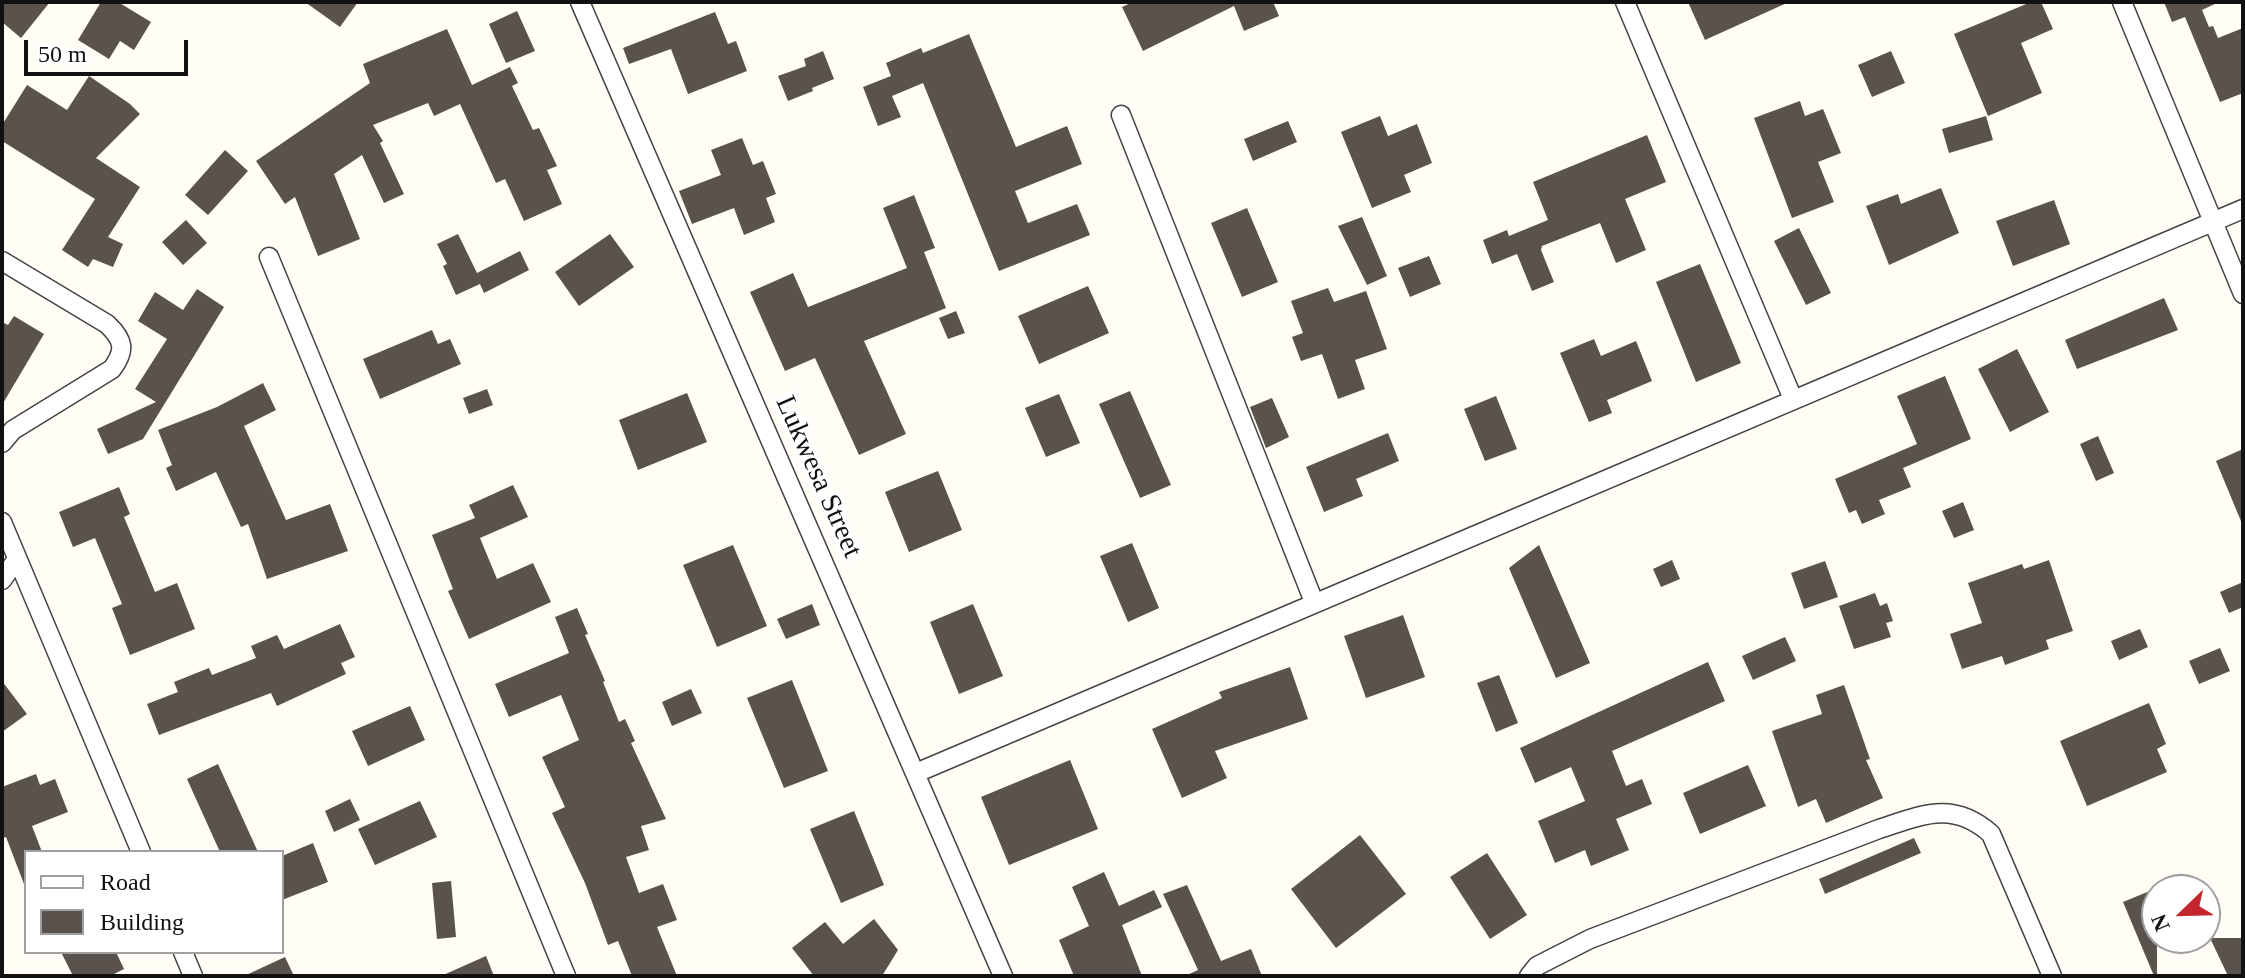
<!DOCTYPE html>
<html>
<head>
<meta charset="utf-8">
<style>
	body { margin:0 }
	#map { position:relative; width:2245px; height:978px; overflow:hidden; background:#fffdf5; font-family:"Times New Roman",serif }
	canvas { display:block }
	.frame { position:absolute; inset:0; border:4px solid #111; pointer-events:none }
	.legend { position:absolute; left:24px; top:850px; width:260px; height:104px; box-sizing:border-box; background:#fff; border:2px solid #a0a0a0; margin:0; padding:10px 14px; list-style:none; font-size:24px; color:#111 }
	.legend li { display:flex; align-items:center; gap:16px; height:40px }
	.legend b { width:40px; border:2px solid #a0a0a0 }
	.north { position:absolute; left:2141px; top:874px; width:80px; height:80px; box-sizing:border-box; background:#fff; border:2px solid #a0a0a0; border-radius:50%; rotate:247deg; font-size:22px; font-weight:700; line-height:32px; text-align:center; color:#111 }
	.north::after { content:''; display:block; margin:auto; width:28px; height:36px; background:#c4262e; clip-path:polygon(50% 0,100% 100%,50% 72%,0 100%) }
	.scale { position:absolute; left:24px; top:40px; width:164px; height:36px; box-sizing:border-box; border:4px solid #111; border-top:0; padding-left:10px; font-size:24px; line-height:28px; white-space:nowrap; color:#111; -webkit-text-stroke:6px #fff; paint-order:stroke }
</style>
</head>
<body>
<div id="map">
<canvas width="2245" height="978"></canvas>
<div class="frame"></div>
<ul class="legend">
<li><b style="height:10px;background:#fff"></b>Road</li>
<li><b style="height:22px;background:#5a524d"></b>Building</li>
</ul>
<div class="north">N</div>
<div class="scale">50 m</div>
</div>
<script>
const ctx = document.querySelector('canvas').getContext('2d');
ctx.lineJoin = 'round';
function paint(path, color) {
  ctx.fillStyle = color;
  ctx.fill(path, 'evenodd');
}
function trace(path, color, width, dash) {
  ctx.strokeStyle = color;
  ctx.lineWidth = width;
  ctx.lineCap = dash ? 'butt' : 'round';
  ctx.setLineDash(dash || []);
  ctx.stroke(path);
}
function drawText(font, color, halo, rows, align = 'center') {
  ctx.font = font + ' "Times New Roman",serif';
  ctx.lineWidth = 8;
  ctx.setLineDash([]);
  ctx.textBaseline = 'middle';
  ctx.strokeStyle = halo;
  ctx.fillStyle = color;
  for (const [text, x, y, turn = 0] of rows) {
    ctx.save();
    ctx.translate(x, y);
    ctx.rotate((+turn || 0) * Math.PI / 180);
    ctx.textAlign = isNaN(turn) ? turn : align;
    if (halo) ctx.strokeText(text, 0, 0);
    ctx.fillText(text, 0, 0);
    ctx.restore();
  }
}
const building = new Path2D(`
	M2 2H50L21 38 2 22Z
	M101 2H118L151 22 134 50 120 41 109 59 78 40Z
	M305 2H358L340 27Z
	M1133 2H1273L1279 16 1244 31 1234 6 1143 51 1122 7Z
	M1688 2H1789L1705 40Z
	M2031 2H2041L2053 29 2021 43 2042 93 1988 116 1954 34Z
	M2164 2H2219L2202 10 2209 27 2213 26 2218 38 2243 28V93L2220 102 2185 17 2172 22Z
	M517 11 535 51 506 63 489 24Z
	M715 12 728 44 736 41 747 71 688 94 671 49 629 64 623 48Z
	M447 29 472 85 510 67 518 83 512 86 533 130 539 128 557 166 547 170 562 204 524 221 505 179 496 183 460 104 434 116 428 103 373 125 383 141 380 143 404 194 384 203 362 155 334 174 360 239 318 256 295 197 285 204 256 161 370 83 363 64Z
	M969 34 1016 147 1067 126 1082 164 1015 191 1028 223 1077 204 1090 235 999 271 923 83 892 96 901 117 878 126 863 87 891 76 886 63 921 48 923 53Z
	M823 51 834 79 812 88 813 91 788 101 778 76 806 66 804 59Z
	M1891 51 1905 83 1872 97 1858 65Z
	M89 76 130 104 140 114 96 158 140 187 108 237 123 244 113 267 93 259 88 267 62 250 95 199 2 141V125L27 85 67 110Z
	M1800 101 1805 116 1823 109 1841 153 1818 162 1834 202 1792 218 1754 118Z
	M1380 116 1388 136 1417 124 1432 163 1404 175 1411 192 1372 208 1341 132Z
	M1986 116 1993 140 1949 153 1942 129Z
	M1288 121 1297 142 1253 161 1244 139Z
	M1647 135 1666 182 1625 199 1646 250 1616 263 1600 223 1542 246 1541 250 1554 282 1532 291 1517 254 1492 264 1483 240 1507 230 1509 236 1548 220 1533 182Z
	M742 138 753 165 763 161 776 194 766 198 775 222 744 235 734 208 692 224 679 191 721 175 711 150Z
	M225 150 248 171 208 215 185 195Z
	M1941 188 1959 233 1889 265 1866 206 1898 194 1901 204Z
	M914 195 935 248 924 252 946 308 864 341 906 434 859 455 815 358 785 371 750 292 793 273 808 307 907 268 883 208Z
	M2054 200 2070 244 2013 266 1996 221Z
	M1247 208 1278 282 1242 297 1211 223Z
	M1362 217 1387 276 1367 285 1338 226Z
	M186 220 207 243 183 265 162 242Z
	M1799 228 1831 293 1806 305 1774 241Z
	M458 234 477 273 520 251 529 270 484 293 480 284 456 295 443 266 447 264 437 244Z
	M610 234 634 267 579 306 555 272Z
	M1429 256 1441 284 1410 297 1398 268Z
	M1700 264 1741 363 1696 382 1656 282Z
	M1088 286 1109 333 1039 364 1018 316Z
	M1328 288 1334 302 1366 291 1387 349 1355 360 1365 389 1338 399 1322 354 1301 361 1292 337 1303 333 1291 301Z
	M197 289 224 307 143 439 108 454 97 429 156 402 135 389 167 339 138 321 155 292 183 310Z
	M2164 298 2178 330 2077 369 2065 340Z
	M956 311 965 333 948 339 939 318Z
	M14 316 44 334 2 405V322L8 325Z
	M432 330 438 344 450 339 461 364 380 399 363 359Z
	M1594 339 1601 356 1636 341 1652 381 1607 400 1612 413 1589 422 1560 353Z
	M2017 349 2049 412 2010 432 1978 369Z
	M1945 376 1971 439 1903 468 1911 487 1879 500 1885 514 1862 524 1856 510 1849 513 1835 479 1917 444 1897 396Z
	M263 383 276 410 244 426 286 520 330 504 348 551 267 579 248 524 241 527 216 472 176 491 166 468 172 465 158 430 217 407Z
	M487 389 493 405 469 414 463 398Z
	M1130 391 1171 485 1140 498 1099 404Z
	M687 393 707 442 638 470 619 420Z
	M1059 394 1080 443 1046 457 1025 408Z
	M1496 396 1517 449 1485 461 1464 409Z
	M1272 398 1289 437 1266 448 1250 407Z
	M1388 433 1399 461 1356 479 1363 496 1324 512 1306 467Z
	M2098 436 2114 473 2096 481 2080 444Z
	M2243 449V526L2216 461Z
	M938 471 962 530 909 552 885 492Z
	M513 485 528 517 480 538 497 579 533 563 551 602 469 639 448 591 453 589 432 535 475 518 469 505Z
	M119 487 130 514 124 517 155 592 177 583 195 629 130 655 112 608 122 604 95 538 73 547 59 512Z
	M1963 502 1974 530 1954 538 1942 511Z
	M1132 543 1159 608 1128 622 1100 556Z
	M733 545 767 626 717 647 683 565Z
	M1539 545 1590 663 1556 678 1509 568Z
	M1672 560 1680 579 1661 587 1653 569Z
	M2049 560 2073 631 2046 640 2049 649 2005 665 2002 656 1962 669 1950 634 1982 623 1968 583 2022 564 2024 569Z
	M1825 561 1838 597 1804 609 1791 573Z
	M2243 582V607L2229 613 2220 592Z
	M1875 593 1880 606 1887 603 1893 621 1886 623 1891 637 1854 649 1839 606Z
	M812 604 820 625 786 639 777 619Z
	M973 604 1003 676 959 694 930 622Z
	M577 608 588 634 585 635 605 681 603 682 619 722 625 719 635 741 631 743 666 819 641 826 649 850 626 857 639 893 663 884 677 920 657 927 677 976H632L618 941 608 945 585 883 552 813 565 807 542 757 579 740 561 695 509 717 495 684 569 653 555 617Z
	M1403 615 1425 677 1366 698 1344 636Z
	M340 624 355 657 341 663 346 674 277 706 271 693 159 735 147 704 178 692 174 682 209 668 212 675 256 658 251 646 277 635 284 649Z
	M2140 629 2148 647 2119 660 2111 641Z
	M1785 637 1796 661 1753 680 1742 656Z
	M2220 648 2230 671 2199 684 2189 661Z
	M1708 662 1725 701 1612 751 1626 786 1642 779 1652 804 1616 819 1629 850 1591 866 1585 850 1555 863 1538 821 1585 801 1571 767 1535 783 1520 748Z
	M1290 667 1308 719 1215 751 1227 778 1182 798 1152 729 1222 698 1219 692Z
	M1499 675 1518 723 1496 732 1477 683Z
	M792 680 828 771 784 788 747 698Z
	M2 681 27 714 2 732Z
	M1844 685 1870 759 1866 760 1883 798 1826 823 1816 799 1798 807 1772 731 1822 714 1816 695Z
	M691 689 702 713 672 726 662 702Z
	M2149 703 2166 744 2157 749 2167 772 2087 806 2060 741Z
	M410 706 425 740 368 766 352 731Z
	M1070 760 1098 829 1009 865 981 797Z
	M218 764 258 852H220L187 779Z
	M1748 765 1766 806 1700 834 1683 793Z
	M36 774 40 785 55 779 68 812 32 826 42 852H26L24 884 6 837 2 838V787Z
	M350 799 360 820 334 832 325 811Z
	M420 801 437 837 375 865 358 829Z
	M854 811 884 885 841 903 810 829Z
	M1360 835 1406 894 1336 948 1291 889Z
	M1914 838 1921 853 1825 894 1819 879Z
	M313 843 328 882 282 900V856Z
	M1487 853 1527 915 1490 939 1450 877Z
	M1104 872 1119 906 1154 890 1162 907 1122 925 1142 976H1074L1059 940 1089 926 1072 887Z
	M451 881 456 937 437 939 432 883Z
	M1187 885 1221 961 1251 949 1262 976H1185L1198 970 1163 894Z
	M2157 888V976H2154L2123 902Z
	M874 919 898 950 882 976H814L792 948 825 922 843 944Z
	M2210 938H2243V976H2228Z
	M61 952H116L124 969 110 976H73Z
	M486 956 494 976H441Z
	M285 957 294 976H244Z`);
const street = new Path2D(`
	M580 2 1003 976
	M1625 2 1793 399
	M2122 2 2243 294
	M1121 115 1314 602
	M269 257 566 976
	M2 261 107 324C124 340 126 350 112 369L13 430 2 443
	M2 522 141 852
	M2 580 17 559
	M916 773 2243 209
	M183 952 193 976
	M1529 976 1537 966 1590 939 1879 829C1922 815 1953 800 1991 834L2052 976`);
const streetNames = [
	["Lukwesa Street",818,477,66]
];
paint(building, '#5a524d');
trace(street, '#444', 21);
trace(street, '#fff', 18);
drawText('28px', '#111', '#fff', streetNames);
</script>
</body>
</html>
